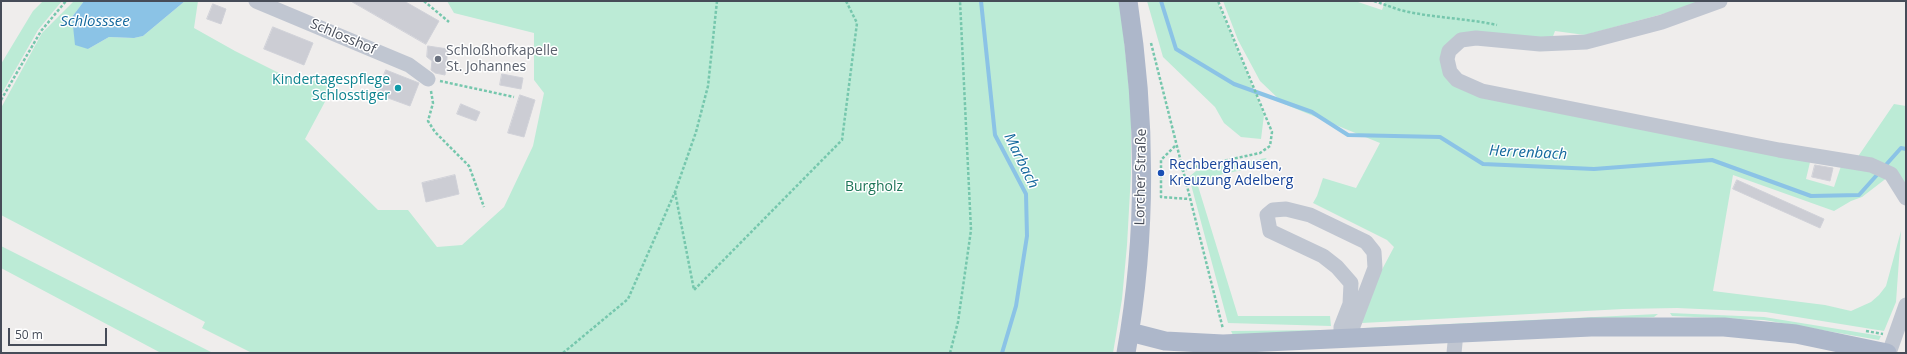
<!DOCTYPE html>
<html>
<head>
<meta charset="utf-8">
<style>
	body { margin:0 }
	#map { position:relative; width:1907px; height:354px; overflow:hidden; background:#efedec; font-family:"Open Sans",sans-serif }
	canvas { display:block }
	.frame { position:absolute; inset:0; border:2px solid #464c58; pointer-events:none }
	.scale { position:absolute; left:8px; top:328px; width:99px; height:18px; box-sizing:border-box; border:2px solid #464c58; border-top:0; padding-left:5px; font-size:12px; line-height:14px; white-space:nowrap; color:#464c58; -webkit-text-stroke:3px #fff; paint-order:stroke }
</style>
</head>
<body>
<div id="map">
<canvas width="1907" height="354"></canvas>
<div class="frame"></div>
<div class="scale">50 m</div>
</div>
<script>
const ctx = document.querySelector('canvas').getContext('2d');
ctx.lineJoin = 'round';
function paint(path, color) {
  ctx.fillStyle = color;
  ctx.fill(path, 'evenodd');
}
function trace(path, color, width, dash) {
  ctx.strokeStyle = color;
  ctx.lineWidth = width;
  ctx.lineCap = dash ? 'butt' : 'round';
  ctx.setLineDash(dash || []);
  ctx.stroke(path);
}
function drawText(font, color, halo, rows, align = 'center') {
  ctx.font = font + ' "Open Sans",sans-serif';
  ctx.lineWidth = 3;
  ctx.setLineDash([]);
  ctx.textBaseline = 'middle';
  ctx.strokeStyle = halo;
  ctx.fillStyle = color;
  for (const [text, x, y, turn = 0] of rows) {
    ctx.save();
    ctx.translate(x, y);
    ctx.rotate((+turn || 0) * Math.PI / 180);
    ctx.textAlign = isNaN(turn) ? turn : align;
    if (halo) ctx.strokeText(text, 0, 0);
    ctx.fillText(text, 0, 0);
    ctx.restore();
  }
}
const green = new Path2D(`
	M43 1H62L38 30 1 95V64L33 11Z
	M74 1H84L72 17 74 31 88 49 109 37 134 38 143 36 185 1H198L194 28 235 51 289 78 335 83 305 139 378 210H408L437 247 462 245 504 207 533 146 544 93 534 80V33L454 13 447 1H1120L1131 107V174L1127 245 1122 299 1113 353H247L250 352 202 328 205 322 1 215V108L42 33Z
	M1147 1H1217L1264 115 1261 139 1241 137 1224 123 1215 107 1163 57Z
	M1223 1H1355L1382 10 1385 2 1383 1H1705L1696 5 1585 35 1555 31 1552 39 1453 42 1455 82 1811 158 1806 179 1834 187 1842 163 1888 177 1862 197 1851 201 1834 211 1733 175 1713 291 1825 305 1851 311 1871 302 1879 295 1886 286 1901 231 1896 302 1884 331 1766 312 1677 308 1623 309 1362 323 1368 296 1394 247 1387 240 1313 203 1317 196 1323 178 1356 188 1380 143 1284 104 1260 81 1238 40Z
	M1894 104 1906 106V189L1857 158Z
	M1266 158 1269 164 1215 176 1198 186 1238 316H1330L1331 326 1228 323 1189 177 1196 171Z
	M1 246 213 353H161L1 268Z
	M1670 313 1764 317 1881 336 1879 340 1764 320 1672 316Z
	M1658 314 1654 317 1372 330 1365 328Z
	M1328 330 1319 333 1233 335 1231 331Z`);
const water = new Path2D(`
	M84 1H185L143 36 134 38 109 37 88 49 75 45 72 17Z`);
const stream = new Path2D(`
	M981 1 995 135 1026 194 1027 236 1016 306 1002 353
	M1161 1 1176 49 1234 84 1312 112 1348 135 1440 137 1483 164 1594 169 1712 160 1811 196 1859 195 1901 148 1906 149`);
const building = new Path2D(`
	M351 1H404L439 21 426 44Z
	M213 4 226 9 221 24 207 19Z
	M273 27 313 43 304 65 264 49Z
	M428 46 448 49 445 75 435 73 431 70 432 61 427 57Z
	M386 70 419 83 410 106 377 94Z
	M502 74 523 78 521 89 500 85Z
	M520 95 535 100 524 137 508 133Z
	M461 104 480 112 476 121 457 114Z
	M1815 165 1833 168 1830 181 1812 177Z
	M455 175 459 194 426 202 422 183Z
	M1737 180 1824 219 1820 228 1733 189Z`);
const path = new Path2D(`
	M424 1 449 22
	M1374 1C1383 4 1391 7 1400 10 1432 18 1465 18 1497 25
	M1151 43 1223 329
	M440 81 514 97
	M431 91 433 103 428 121 435 132 469 166 484 207
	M1 100 41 31 66 1
	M1175 146 1161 160V197L1189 199
	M1181 170 1260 153 1270 146 1272 132 1218 1
	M675 192 694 290 842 140 857 23 846 1
	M1866 331 1883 334
	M563 353 628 299 675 192 696 132 708 86 717 1
	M950 353 958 322 971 230 960 1`);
const minor = new Path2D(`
	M256 1 409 65 428 79
	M1720 1 1662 22 1586 42 1540 44 1476 38 1461 40 1449 51 1447 59 1450 72 1457 80 1482 91 1779 150 1871 165 1891 174 1906 198
	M1341 338V327L1350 304 1351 283 1337 267 1323 256 1270 231 1267 215 1273 210 1286 209 1310 215 1366 242 1374 252 1375 268 1353 326V338
	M1454 353 1456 333
	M1889 353 1906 305`);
const major = new Path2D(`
	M1130 332 1165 341 1223 344 1591 327H1724L1796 334 1887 353
	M1126 353C1147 236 1146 118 1128 1`);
const markers = [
	[438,59,4,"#6b7280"],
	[398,88,4,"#0f9aa8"],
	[1161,173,4,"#1a4fb4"]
];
const streetNames = [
	["Schlosshof",343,37,23],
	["Lorcher Straße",1141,177,-89]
];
const worshipNames = [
	["Schloßhofkapelle",446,51],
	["St. Johannes",446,67]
];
const cultureNames = [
	["Kindertagespflege",390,80],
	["Schlosstiger",390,96]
];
const transitNames = [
	["Rechberghausen,",1169,165],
	["Kreuzung Adelberg",1169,181]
];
const parkNames = [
	["Burgholz",874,187]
];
const waterNames = [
	["Schlosssee",95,22],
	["Herrenbach",1528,153,3],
	["Marbach",1021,161,64]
];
paint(green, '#bcebd6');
paint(water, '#8bc3e6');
trace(stream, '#8bc3e6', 4);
paint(building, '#cccdd4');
trace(building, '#d0d1d8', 1);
trace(path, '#76c7ad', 2.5, [3, 2]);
trace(minor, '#c0c6d1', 15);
trace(major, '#adb7ca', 19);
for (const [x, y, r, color] of markers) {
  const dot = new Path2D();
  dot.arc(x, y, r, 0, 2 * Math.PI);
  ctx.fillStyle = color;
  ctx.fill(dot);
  trace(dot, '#fff', 1.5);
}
drawText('14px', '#464c58', '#fff', streetNames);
drawText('14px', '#5b616d', '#fff', worshipNames, 'left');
drawText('14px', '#0d838f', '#fff', cultureNames, 'right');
drawText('14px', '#164399', '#fff', transitNames, 'left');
drawText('14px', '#1c7457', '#fff', parkNames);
drawText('italic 15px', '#14689d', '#fff', waterNames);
</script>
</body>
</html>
